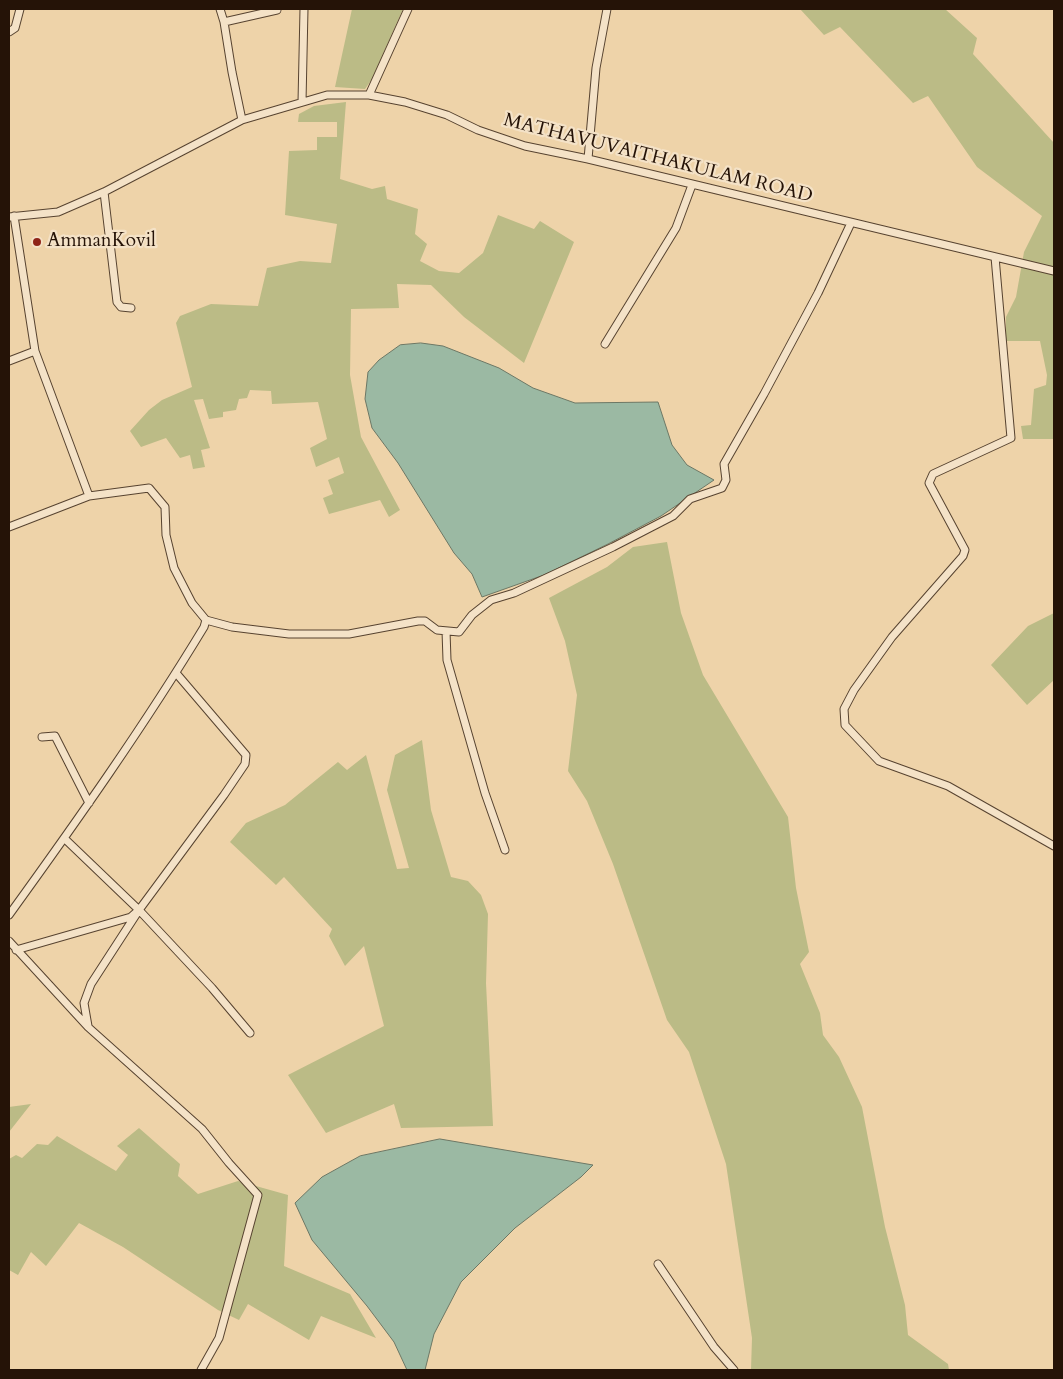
<!DOCTYPE html>
<html>
<head>
<meta charset="utf-8">
<style>
	body { margin:0 }
	#map { position:relative; width:1063px; height:1379px; overflow:hidden; background:#eed3a9; font-family:Cardo,serif }
	canvas { display:block }
	.frame { position:absolute; inset:0; border:10px solid #251307; pointer-events:none }
</style>
</head>
<body>
<div id="map">
<canvas width="1063" height="1379"></canvas>
<div class="frame"></div>
</div>
<script>
const ctx = document.querySelector('canvas').getContext('2d');
ctx.lineJoin = 'round';
function paint(path, color) {
  ctx.fillStyle = color;
  ctx.fill(path, 'evenodd');
}
function trace(path, color, width, dash) {
  ctx.strokeStyle = color;
  ctx.lineWidth = width;
  ctx.lineCap = dash ? 'butt' : 'round';
  ctx.setLineDash(dash || []);
  ctx.stroke(path);
}
function drawText(font, color, halo, rows, align = 'center') {
  ctx.font = font + ' Cardo,serif';
  ctx.lineWidth = 4.5;
  ctx.setLineDash([]);
  ctx.textBaseline = 'middle';
  ctx.strokeStyle = halo;
  ctx.fillStyle = color;
  for (const [text, x, y, turn = 0] of rows) {
    ctx.save();
    ctx.translate(x, y);
    ctx.rotate((+turn || 0) * Math.PI / 180);
    ctx.textAlign = isNaN(turn) ? turn : align;
    if (halo) ctx.strokeText(text, 0, 0);
    ctx.fillText(text, 0, 0);
    ctx.restore();
  }
}
const green = new Path2D(`
	M352 9H403L372 79 365 89 335 87Z
	M800 9H945L977 38 973 54 1054 143V439H1023L1021 426 1031 425 1034 389 1046 385 1047 375 1040 341H1006V317L1016 297 1024 252 1042 216 977 167 928 96 913 103 840 27 824 35Z
	M346 102 340 179 372 189 385 186 387 199 418 209 415 234 427 244 420 261 439 271 459 273 483 253 498 215 534 229 540 221 574 242 524 363 464 317 431 285 397 284 399 308 351 309 350 375 361 437 400 510 389 517 380 500 329 514 323 498 333 494 328 480 344 473 339 457 316 467 310 448 327 439 318 402 272 404 271 391 250 390 247 398 239 399 236 410 223 412V417L209 419 203 399 194 400 210 448 201 450 205 467 193 469 190 455 180 458 166 438 141 447 130 431 149 410 162 400 192 387 176 323 180 316 211 304 258 306 267 268 300 261 331 263 337 224 285 215 289 151 317 150V137H337V122H298L299 114 314 106Z
	M667 542 681 613 703 675 788 817 796 888 809 952 800 964 820 1013 823 1035 839 1057 862 1107 885 1227 905 1305 908 1335 948 1364 949 1370H751L752 1338 726 1164 689 1052 667 1020 613 864 587 801 568 771 577 695 565 641 549 598 607 567 633 547Z
	M1054 613V680L1027 705 991 665 1028 626Z
	M422 740 431 810 451 877 468 881 481 895 488 914 486 983 493 1126 401 1128 394 1104 326 1133 288 1075 384 1026 364 946 345 966 329 936 332 929 284 877 276 885 230 842 246 823 285 805 338 762 347 770 366 755 397 869 409 868 387 790 395 755Z
	M31 1104 9 1132V1107Z
	M139 1128 180 1164 178 1176 198 1194 238 1181 288 1195 284 1266 350 1294 376 1338 321 1316 309 1340 248 1304 239 1320 218 1310 123 1247 79 1223 46 1266 31 1252 18 1275 9 1270V1159L16 1155 22 1158 37 1144 48 1145 57 1136 116 1171 128 1155 117 1146Z`);
const water = new Path2D(`
	M421 343 443 346 499 368 533 388 575 403 658 402 672 445 687 465 714 480 661 516 608 544 544 575 482 597 472 574 454 553 398 463 372 428 365 399 368 372 379 360 400 345Z
	M440 1139 593 1165 581 1177 515 1228 461 1282 434 1334 425 1370H407L394 1342 367 1306 312 1240 295 1203 322 1177 360 1156Z`);
const minor = new Path2D(`
	M220 9 224 22 232 72 242 120
	M224 22 277 10
	M9 32 15 28 20 9
	M369 95 408 9
	M302 102 304 9
	M588 159 596 68 607 9
	M104 192 117 302 121 307 131 308
	M9 217 58 212 104 192 242 120 327 95H369L405 102 447 115 478 130 525 146 588 159 1054 271
	M995 257 1011 438 933 474 929 483 965 550 963 556 892 637 854 690 844 709 845 725 879 761 948 786 1054 846
	M605 344 676 228 692 185
	M9 361 35 351
	M9 527 89 496 35 351 14 216
	M206 620 232 627 289 634H349L418 621H425L437 630 459 632 472 615 491 600 514 593 613 547 673 516 690 499 722 488 726 480 724 464 764 394 818 293 851 223
	M446 631 447 660 485 793 505 850
	M42 737 55 736 89 803
	M65 839 139 910 91 984 84 1003 88 1026
	M139 910 212 988 250 1033
	M9 915C77 821 144 726 204 627L206 620 192 603 174 568 166 535 165 507 149 488 89 496
	M9 941 88 1027 202 1129 229 1163 258 1195 219 1338 201 1370
	M16 950 131 917 139 910 224 795 245 764 246 755 176 673
	M658 1264 714 1347 734 1370`);
const markers = [
	[37,242,5,"#8f2418"]
];
const streetNames = [
	["MATHAVUVAITHAKULAM ROAD",658,159,14]
];
const poiNames = [
	["AmmanKovil",47,242]
];
paint(green, '#bbbb86');
paint(water, '#9bb9a3');
trace(water, '#6c7765', 1);
trace(minor, '#574330', 9);
trace(minor, '#f4e2c7', 7);
for (const [x, y, r, color] of markers) {
  const dot = new Path2D();
  dot.arc(x, y, r, 0, 2 * Math.PI);
  ctx.fillStyle = color;
  ctx.fill(dot);
  trace(dot, '#f4e2c7', 2);
}
drawText('19px', '#251307', '#f4e2c7', streetNames);
drawText('19px', '#251307', '#f4e2c7', poiNames, 'left');
</script>
</body>
</html>
